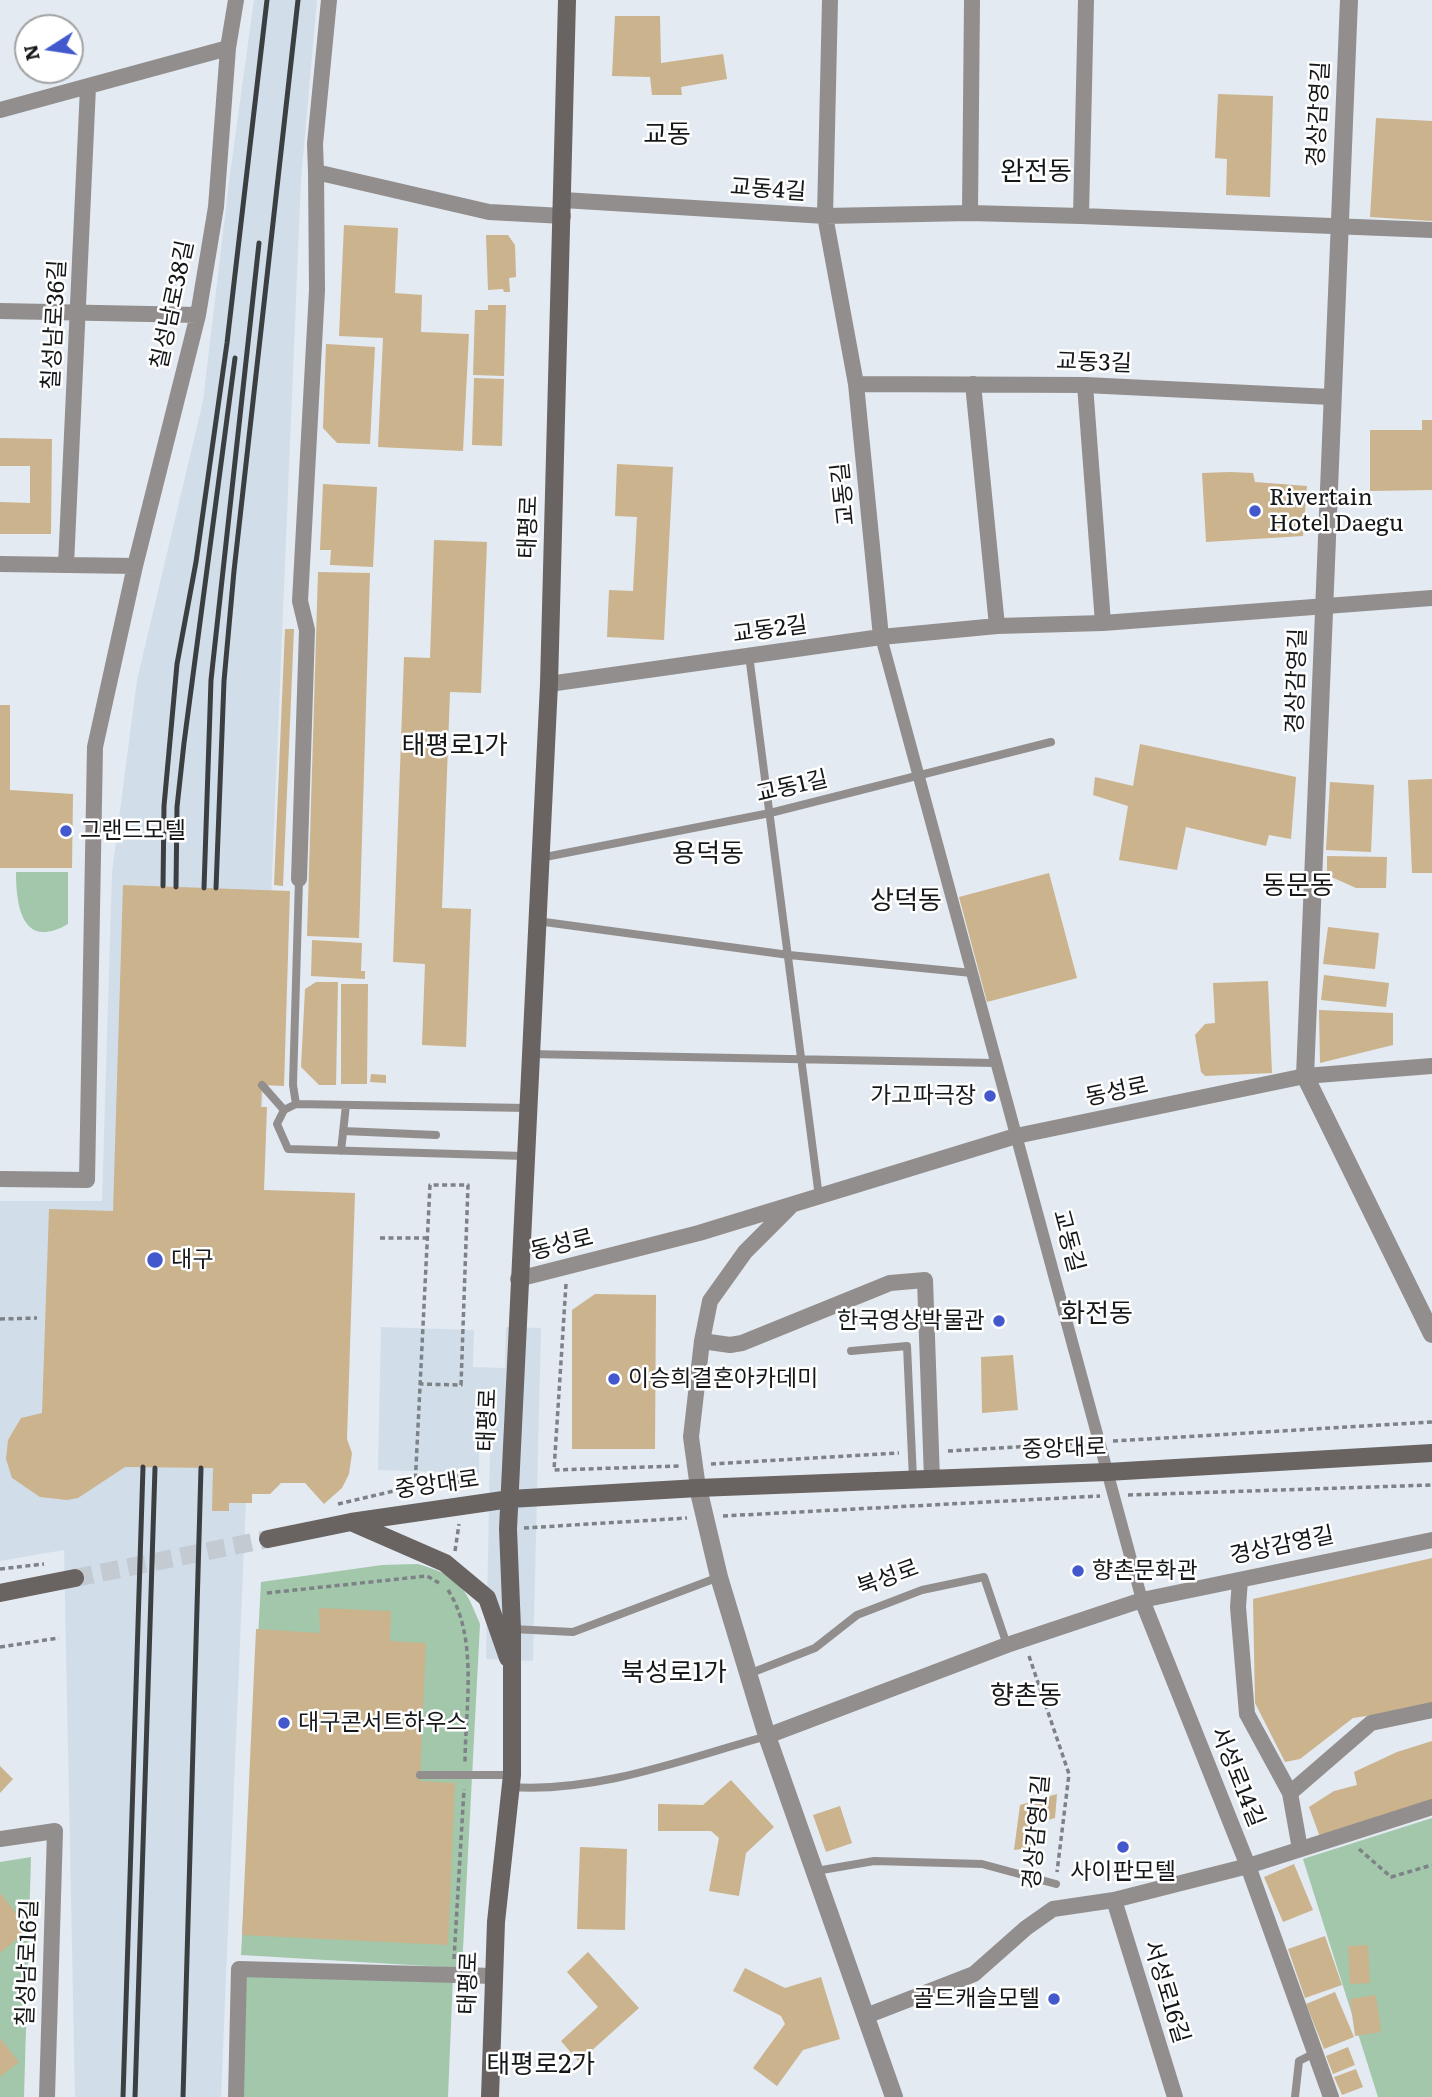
<!DOCTYPE html>
<html>
<head>
<meta charset="utf-8">
<style>
	body { margin:0 }
	#map { position:relative; width:1432px; height:2097px; overflow:hidden; background:#e3eaf1; font-family:Literata,serif }
	canvas { display:block }
	.north { position:absolute; left:14px; top:14px; width:70px; height:70px; box-sizing:border-box; background:#fff; border:2px solid #a1a2a3; border-radius:50%; rotate:258deg; font-size:19px; font-weight:700; line-height:28px; text-align:center; color:#151719 }
	.north::after { content:''; display:block; margin:auto; width:24px; height:32px; background:#4258cc; clip-path:polygon(50% 0,100% 100%,50% 72%,0 100%) }
</style>
</head>
<body>
<div id="map">
<canvas width="1432" height="2097"></canvas>
<div class="north">N</div>
</div>
<script>
const ctx = document.querySelector('canvas').getContext('2d');
ctx.lineJoin = 'round';
function paint(path, color) {
  ctx.fillStyle = color;
  ctx.fill(path, 'evenodd');
}
function trace(path, color, width, dash) {
  ctx.strokeStyle = color;
  ctx.lineWidth = width;
  ctx.lineCap = dash ? 'butt' : 'round';
  ctx.setLineDash(dash || []);
  ctx.stroke(path);
}
function drawText(font, color, halo, rows, align = 'center') {
  ctx.font = font + ' Literata,"Noto Sans KR",serif';
  ctx.lineWidth = 5;
  ctx.setLineDash([]);
  ctx.textBaseline = 'middle';
  ctx.strokeStyle = halo;
  ctx.fillStyle = color;
  for (const [text, x, y, turn = 0] of rows) {
    ctx.save();
    ctx.translate(x, y);
    ctx.rotate((+turn || 0) * Math.PI / 180);
    ctx.textAlign = isNaN(turn) ? turn : align;
    if (halo) ctx.strokeText(text, 0, 0);
    ctx.fillText(text, 0, 0);
    ctx.restore();
  }
}
const built = new Path2D(`
	M254 0H317L301 180 221 2097H75L64 1550 0 1561V1201H102L112 872 137 680 203 401 230 174Z
	M381 1327 474 1330 473 1367 505 1368 506 1327 541 1328 533 1661 486 1659 491 1402H480L479 1473 378 1470Z`);
const green = new Path2D(`
	M16 872H68V924C23 950 16 908 16 872Z
	M418 1564C459 1576 464 1585 480 1624L462 1968 241 1955 261 1582 382 1565Z
	M1432 1818V2097H1378L1303 1859Z
	M31 1857 24 2097H0V1862Z
	M239 1969 453 1975 448 2097H236Z`);
const building = new Path2D(`
	M615 16H660L661 63 723 54 727 79 681 87 682 95H652L650 77 612 76Z
	M1218 94 1273 96 1270 197 1226 195 1227 159 1215 158Z
	M1376 118 1432 121V221L1370 217Z
	M344 225 398 228 395 293 422 295 421 332 469 334 463 451 378 447 383 338 339 336Z
	M486 235H508L515 245 516 277 509 278 510 292H504L503 289 488 290Z
	M488 305H506L504 376 473 375 475 310H488Z
	M326 344 375 347 370 444 337 443 323 428Z
	M474 378 504 379 502 446 472 445Z
	M1422 420H1432V490L1370 491V430H1422Z
	M0 438 52 439 51 534H0V502L30 503V466H0Z
	M617 464 673 467 664 640 607 637 609 590 633 591 637 517 615 516Z
	M1230 472 1253 473 1255 482 1307 486 1303 536 1206 542 1202 473Z
	M323 484 377 487 373 567 330 565 331 550H320Z
	M434 540 487 542 481 693 450 692 442 908 471 909 466 1047 422 1045 425 964 393 962 404 657 430 658Z
	M318 572 370 573 359 938 307 936Z
	M285 629H294L283 886 274 885Z
	M0 705H10V790L73 794 72 868H0Z
	M1140 744 1296 777 1291 839 1269 835 1266 846 1186 827 1177 870 1119 860 1128 806 1093 795 1095 777 1133 786Z
	M1432 779V873H1412L1408 780Z
	M1330 782 1374 785 1371 852 1326 850Z
	M1327 856 1387 857 1386 888H1356L1327 875Z
	M1049 873 1077 978 987 1002 959 897Z
	M123 885 290 891 284 1086 262 1085 261 1107H267L264 1190 355 1193 347 1439 352 1453 349 1474 342 1488 324 1504 305 1483H281L270 1494H252V1503H229V1511H212L213 1468 125 1467 78 1498 67 1500 40 1497 12 1478 6 1459 8 1440 21 1418 42 1413 49 1209 113 1211Z
	M1328 927 1379 933 1375 969 1323 964Z
	M312 940 362 943 361 971H365V979L311 976Z
	M1324 975 1389 983 1386 1007 1321 1000Z
	M1268 981 1272 1073 1205 1076 1201 1072 1195 1035 1205 1024 1215 1023 1213 983Z
	M316 982H338L336 1085H319L301 1067 305 989Z
	M341 984H368L367 1084H341Z
	M1319 1010 1393 1013V1045L1320 1063Z
	M371 1074 386 1075V1083L370 1082Z
	M595 1294 656 1295 655 1449H572V1310Z
	M1013 1355 1018 1410 982 1413 981 1357Z
	M1432 1558V1706L1353 1718 1300 1759 1285 1762 1255 1703 1253 1599Z
	M319 1608 391 1611 390 1641 426 1643 420 1781 455 1783 448 1945 242 1935 256 1629 320 1633Z
	M1432 1741V1800L1320 1837 1309 1807 1334 1791 1357 1785 1354 1772 1397 1752Z
	M0 1766 13 1779 0 1793Z
	M731 1780 774 1827 746 1853 739 1896 709 1891 719 1838 711 1831H658V1804L703 1805Z
	M1057 1794 1055 1818 1032 1824 1031 1848 1014 1850 1020 1805Z
	M840 1806 852 1843 826 1852 813 1815Z
	M580 1847 627 1849 625 1930 577 1929Z
	M1294 1864 1313 1910 1283 1922 1264 1877Z
	M0 1893 29 1929 0 1953Z
	M1325 1936 1342 1985 1305 1998 1288 1949Z
	M1368 1945 1370 1983 1350 1984 1348 1946Z
	M588 1952 639 2008 579 2062 561 2041 598 2007 567 1972Z
	M745 1968 785 1988 821 1977 840 2039 803 2050 777 2086 753 2068 785 2024 781 2016 733 1991Z
	M1335 1992 1354 2037 1324 2049 1306 2004Z
	M1376 1995 1381 2032 1355 2036 1350 1999Z
	M0 2038 19 2062 0 2077Z
	M1348 2047 1355 2065 1333 2074 1326 2056Z
	M1356 2069 1363 2087 1342 2095 1334 2077Z`);
const secondaryTunnel = new Path2D(`
	M75 1578 268 1539`);
const path = new Path2D(`
	M380 1238H427
	M566 1284 554 1470 679 1466
	M0 1319 37 1318
	M1113 1441 1432 1422
	M948 1451 1084 1443
	M711 1464 899 1453
	M415 1487 430 1185H468L461 1385 420 1384
	M1128 1495 1432 1485
	M338 1504 458 1476 460 1489
	M723 1516 1100 1496
	M524 1528 687 1518
	M455 1551 459 1524
	M0 1569 44 1564
	M448 1590C479 1638 465 1708 465 1764
	M267 1593 427 1576 439 1583
	M0 1647 59 1638
	M1029 1656 1069 1774 1057 1872
	M1359 1849 1391 1877 1432 1865
	M454 1959 464 1789`);
const service = new Path2D(`
	M749 655 819 1197
	M540 858 770 813 1051 742
	M537 921 789 955 972 973
	M529 1054 996 1063
	M262 1085 284 1110
	M296 1104 293 1085 299 879
	M343 1131 436 1135
	M341 1151 346 1105
	M524 1156 288 1149 277 1124 284 1110 296 1104 527 1108
	M851 1351 907 1346 913 1479
	M512 1629 573 1632 719 1577
	M751 1673 815 1648 857 1615 922 1590 984 1577 1007 1645
	M420 1775H512
	M511 1787C598 1793 684 1759 767 1736
	M816 1871 874 1861 982 1864 1056 1884
	M1295 2097 1299 2061 1315 2053`);
const pedestrian = new Path2D(`
	M881 637 1142 1600`);
const minor = new Path2D(`
	M329 0 315 144 316 172 489 212 563 216
	M830 0 825 216 856 384 881 637
	M0 110 228 48
	M563 200 825 216 970 213 1081 216 1432 230
	M970 213 972 0
	M1081 216 1086 0
	M0 311 198 315
	M856 384 1085 385 1331 397
	M973 384 997 626
	M1085 385 1103 623
	M0 564 135 566
	M66 565 88 87
	M549 684 881 637 997 626 1103 623 1432 598
	M299 879 307 630 300 601 317 290 316 172
	M0 1179 87 1180 95 747 135 566 198 315 216 207 228 48 236 0
	M518 1279 699 1233 1016 1136 1305 1076 1432 1066
	M702 1341 730 1345 742 1343 890 1283 925 1280 932 1479
	M698 1488 691 1437 702 1341 710 1301 745 1252 790 1207
	M1240 1580 1238 1607 1247 1714 1290 1793 1300 1849
	M1142 1600 1248 1866 1331 2097
	M767 1736 1007 1645 1142 1600 1432 1540
	M1290 1793 1371 1723 1432 1710
	M0 1839 55 1831 47 2097
	M1114 1900 1175 2097
	M866 2016 974 1974 1026 1928 1053 1909 1114 1900 1248 1866 1432 1807
	M236 2097 239 1969 494 1976`);
const tertiary = new Path2D(`
	M1349 0 1305 1076 1432 1334
	M698 1488 719 1577 767 1736 894 2097`);
const secondary = new Path2D(`
	M351 1522 445 1563 487 1598 508 1658
	M268 1539 351 1522 510 1499 698 1488 1107 1472 1432 1453
	M0 1593 75 1578
	M490 2097 496 1922 512 1775V1629L508 1529 549 684 567 0`);
const rail = new Path2D(`
	M163 886 164 806 177 664 196 562 227 343 267 0
	M176 887 177 807 184 743 235 358
	M204 888 211 680 259 243
	M216 888 224 681 234 571 298 0
	M123 2097 143 1467
	M135 2097 155 1468
	M183 2097 201 1468`);
const markers = [
	[1255,511,7,"#4258cc"],
	[66,831,7,"#4258cc"],
	[990,1096,7,"#4258cc"],
	[155,1260,9,"#4258cc"],
	[999,1321,7,"#4258cc"],
	[614,1379,7,"#4258cc"],
	[1078,1571,7,"#4258cc"],
	[284,1723,7,"#4258cc"],
	[1123,1847,7,"#4258cc"],
	[1054,1999,7,"#4258cc"]
];
const streetNames = [
	["경상감영길",1319,114,-87],
	["교동4길",768,190,4],
	["칠성남로38길",173,305,-78],
	["칠성남로36길",55,325,-87],
	["교동3길",1094,363,2],
	["교동길",844,494,-96],
	["태평로",529,527,-88],
	["교동2길",770,630,-8],
	["경상감영길",1297,681,-88],
	["교동1길",792,787,-13],
	["동성로",1117,1092,-12],
	["교동길",1068,1241,75],
	["동성로",562,1245,-14],
	["태평로",488,1420,-88],
	["중앙대로",1064,1449,-2],
	["중앙대로",437,1485,-8],
	["경상감영길",1282,1546,-12],
	["북성로",888,1578,-20],
	["서성로14길",1237,1777,68],
	["경상감영1길",1037,1832,-85],
	["칠성남로16길",28,1963,-88],
	["태평로",469,1983,-88],
	["서성로16길",1166,1992,73]
];
const poiNames = [
	["Rivertain",1269,498],
	["Hotel Daegu",1269,524],
	["그랜드모텔",80,831],
	["가고파극장",976,1096,"right"],
	["대구",171,1260],
	["한국영상박물관",985,1321,"right"],
	["이승희결혼아카데미",628,1379],
	["향촌문화관",1092,1571],
	["대구콘서트하우스",298,1723],
	["사이판모텔",1123,1872,"center"],
	["골드캐슬모텔",1040,1999,"right"]
];
const quarterNames = [
	["교동",667,135],
	["완전동",1036,172],
	["태평로1가",455,746],
	["용덕동",708,854],
	["동문동",1298,886],
	["상덕동",906,901],
	["화전동",1097,1314],
	["북성로1가",674,1673],
	["향촌동",1026,1696],
	["태평로2가",541,2065]
];
paint(built, '#d1deea');
paint(green, '#a2c7ab');
paint(building, '#cbb38d');
trace(secondaryTunnel, '#c4cad1', 18, [18, 9]);
trace(path, '#7d8287', 3.5, [5, 3.5]);
trace(service, '#928e8d', 8);
trace(pedestrian, '#928e8d', 12);
trace(minor, '#928e8d', 16);
trace(tertiary, '#928e8d', 18);
trace(secondary, '#696362', 18);
trace(rail, '#3c3f42', 5);
for (const [x, y, r, color] of markers) {
  const dot = new Path2D();
  dot.arc(x, y, r, 0, 2 * Math.PI);
  ctx.fillStyle = color;
  ctx.fill(dot);
  trace(dot, '#fff', 2.5);
}
drawText('23px', '#151719', '#fff', streetNames);
drawText('23px', '#151719', '#fff', poiNames, 'left');
drawText('26px', '#151719', '#fff', quarterNames);
</script>
</body>
</html>
